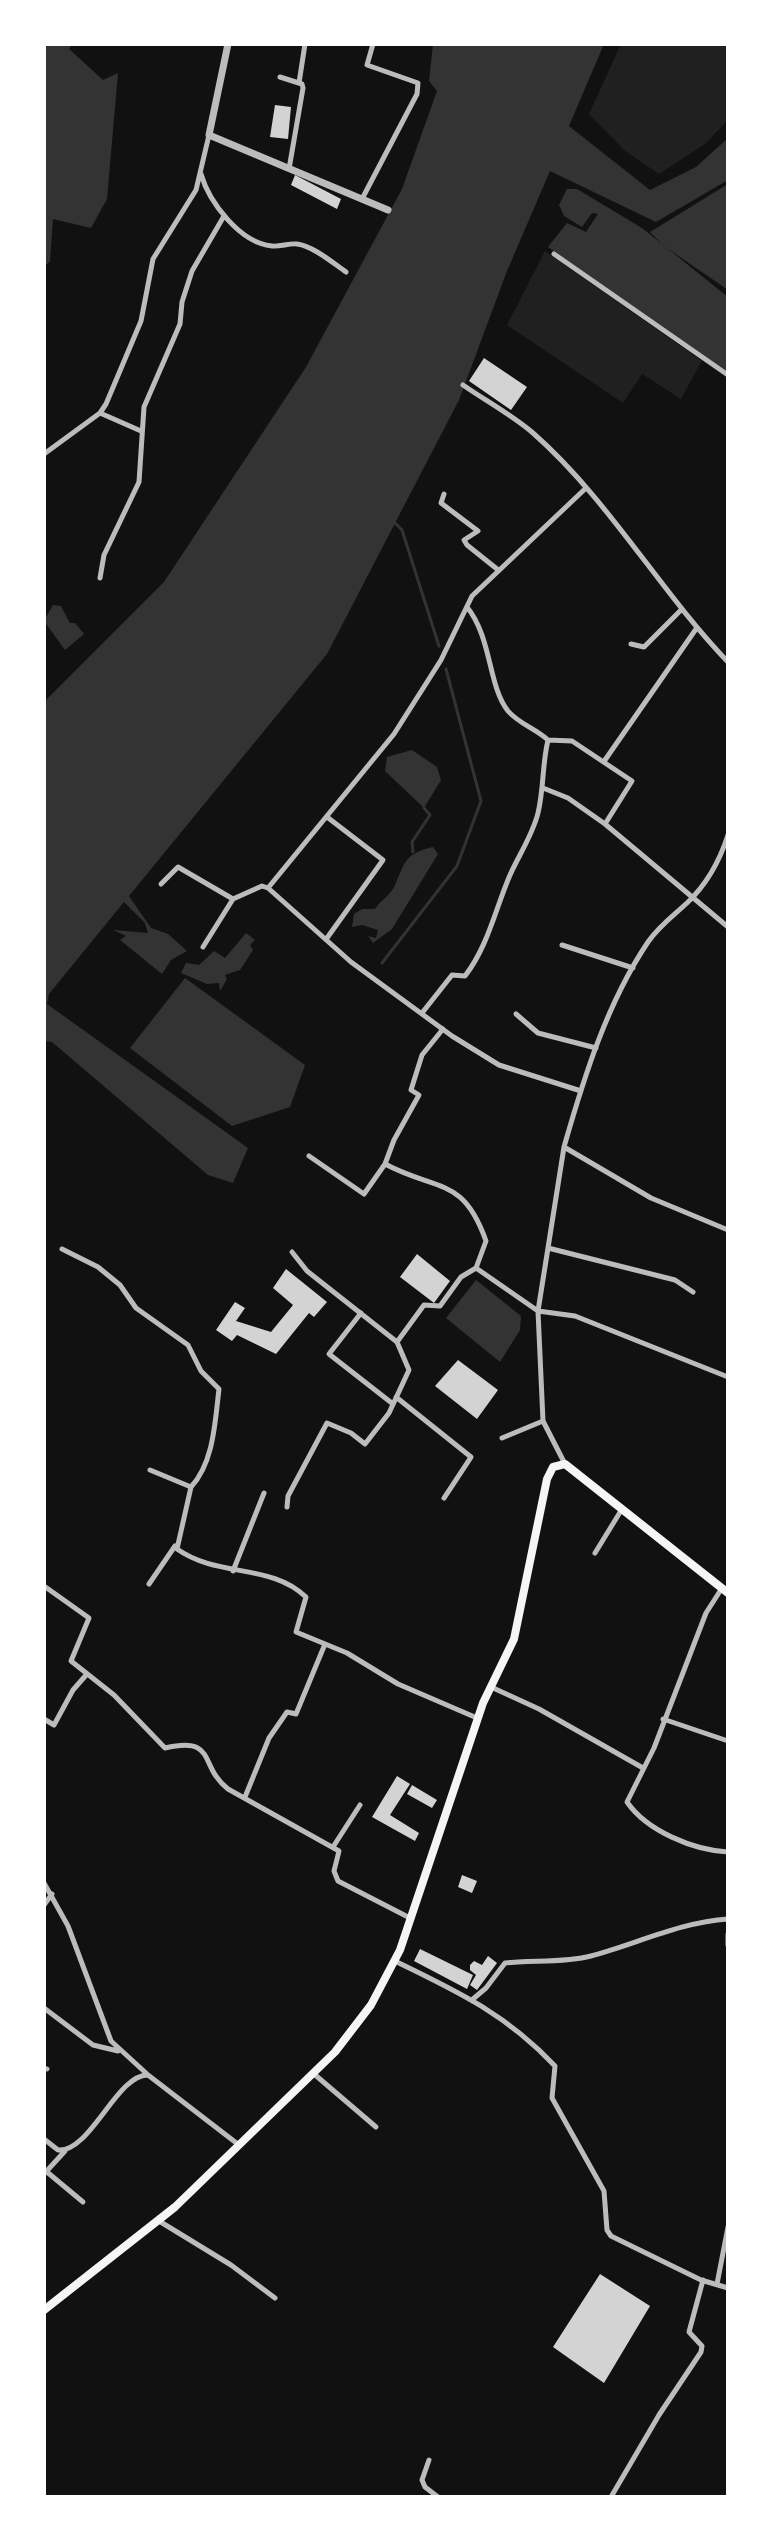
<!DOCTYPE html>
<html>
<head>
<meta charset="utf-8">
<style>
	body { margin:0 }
	#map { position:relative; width:772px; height:2541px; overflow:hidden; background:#111; font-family:Poppins,sans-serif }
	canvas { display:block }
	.frame { position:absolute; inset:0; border:46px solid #fff; pointer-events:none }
</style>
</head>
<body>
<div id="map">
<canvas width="772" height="2541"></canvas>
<div class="frame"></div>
</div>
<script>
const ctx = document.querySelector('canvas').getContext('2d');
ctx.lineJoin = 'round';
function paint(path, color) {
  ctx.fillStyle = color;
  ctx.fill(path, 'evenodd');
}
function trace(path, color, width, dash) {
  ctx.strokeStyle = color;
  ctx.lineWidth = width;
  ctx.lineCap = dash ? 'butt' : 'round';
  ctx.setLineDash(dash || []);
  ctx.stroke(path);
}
const green = new Path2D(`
	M621 44H728V120L705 144 659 174 625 151 589 114Z
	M545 251 702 361 681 399 642 374 623 403 507 325Z`);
const water = new Path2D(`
	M44 44H72L69 49 103 80 118 73 107 199 91 228 53 219 50 261 44 267Z
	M433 44H604L569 126 650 190 696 167 728 138V180L656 222 550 171 507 271 459 400 327 654 129 896 151 928 168 934 187 951 171 960 162 974 120 940 126 936 113 930 148 933 145 923 124 902 49 994 47 1004 248 1148 233 1183 208 1175 52 1042 44 1041V702L164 582 306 367 402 189 437 91 429 81Z
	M728 184V290L664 246 650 232Z
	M567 189H577L642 228 728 297V372L548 247 567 223 586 232 598 214 592 213 582 227 564 216 559 205Z
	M53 605 61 606 70 623H75L84 634 65 650 44 621Z
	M412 750 437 767 441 780 424 808 385 771 387 757Z
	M433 847 438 854 392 929 373 943 368 936 376 938 378 930 362 925 352 927 354 914 362 909H375C381 900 391 895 395 885 406 860 405 854 433 847Z
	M246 933 255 940 250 945 253 950 240 970 225 975 227 979 220 991 219 983 207 984 181 973 186 963 199 965 214 951 225 958Z
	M185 978 305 1065 290 1107 232 1126 130 1048Z
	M476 1280 521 1316 520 1330 500 1362 446 1318Z`);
const stream = new Path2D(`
	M395 523 402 530 439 646
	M413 852 412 842 430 815 424 808
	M382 963 457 866 481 801 446 669`);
const building = new Path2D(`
	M275 105 291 107 288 139 270 137Z
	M295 175 341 199 337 209 291 185Z
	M484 358 527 387 511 410 469 381Z
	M417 1254 450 1281 434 1303 400 1277Z
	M286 1269 327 1302 314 1317 309 1313 276 1354 237 1335 232 1341 216 1330 235 1302 245 1308 236 1321 271 1332 293 1305 273 1288Z
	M458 1360 498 1390 477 1419 435 1386Z
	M397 1776 410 1784 390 1815 419 1833 415 1841 372 1817Z
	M412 1785 437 1800 432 1808 407 1794Z
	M462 1875 477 1881 472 1893 458 1887Z
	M420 1949 473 1975 467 1989 414 1961Z
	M488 1956 497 1963 477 1990 470 1985 476 1975 470 1970V1965L474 1961 482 1965Z
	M600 2274 650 2306 604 2383 553 2347Z`);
const minor = new Path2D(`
	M280 77 302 84 303 88 289 169
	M299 83 305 44
	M201 174C209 202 240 243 272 246 280 247 289 243 297 244 313 246 333 263 346 272
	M362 199 417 94 418 83 367 65 373 44
	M554 254 728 375
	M463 385C486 401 512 415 533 433 609 500 659 590 728 662
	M100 413 141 431
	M44 454 100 413 106 404 141 321 153 259 196 190 209 135
	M444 494 441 503 478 531 464 540 467 545 497 569
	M100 578 104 555 139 482 144 407 180 324 182 302 192 271 224 216
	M631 644 644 647 682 609
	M605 760 696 629
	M543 788 568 798 605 824 632 781 572 741 548 740
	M605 824 728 927
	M161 884 178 867 233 899 262 886 268 888
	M327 938 383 860 327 817
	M562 945 633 968
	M203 947 233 899
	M422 1013 452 975 465 976C488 946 495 910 510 875 519 855 533 834 538 813 544 788 542 765 548 740 535 728 519 724 508 711 488 686 492 638 467 607
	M516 1014 538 1033 596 1048
	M581 1091 499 1065 452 1036 351 962 268 888 394 734 441 660 472 596 586 488
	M564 1147C584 1077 607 1003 648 942 659 926 673 916 687 903 706 885 720 860 728 835
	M309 1156 364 1194 385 1164 394 1140 419 1095 411 1090 422 1055 443 1029
	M385 1164C438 1192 463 1176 486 1241L476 1268
	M548 1248 675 1280 693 1292
	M62 1249 98 1267 120 1285 136 1308 188 1345 201 1371 219 1389C215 1421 214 1462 191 1487
	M292 1252 307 1271 397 1342 424 1305 440 1306 461 1277 476 1268 538 1311 575 1316 728 1377
	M361 1313 329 1354 393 1404
	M396 1397 471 1457 444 1498
	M502 1438 543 1421
	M565 1464 543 1421 538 1311 564 1147 651 1198 728 1230
	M150 1470 191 1487 177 1549C218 1578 271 1563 306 1597L296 1632 347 1653 398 1684 477 1718
	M287 1507 288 1496 327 1423 351 1433 365 1444 389 1413 409 1370 397 1342
	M595 1553 622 1509
	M233 1571 264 1493
	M149 1584 175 1546
	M44 1586 89 1618 71 1661 114 1695 165 1748C218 1736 198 1766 228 1789L339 1851 334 1871 338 1881 410 1918
	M722 1588 706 1613 654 1748 627 1802C647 1831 693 1850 728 1852
	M491 1687 539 1709 643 1768
	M44 1719 54 1725 73 1690 87 1674
	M663 1719 728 1741
	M245 1797 269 1738 287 1712 296 1714 325 1644
	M333 1847 360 1805
	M44 1883 68 1926 111 2041 147 2074
	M44 1905 52 1894
	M728 1934V1945
	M395 1961C457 1991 506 2014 555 2066L552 2098 604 2191 607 2230 611 2236 701 2280 728 2288
	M473 1999 486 1988 505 1963C532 1960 565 1963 591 1956 636 1944 681 1922 728 1919
	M44 2008 93 2045 118 2051
	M44 2068 47 2069
	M314 2074 376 2127
	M44 2139 58 2150C90 2153 117 2074 148 2075L239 2145
	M47 2172 83 2202
	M44 2174 65 2151
	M159 2221 231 2265 275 2298
	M717 2284 728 2227
	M429 2460 422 2480 425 2487 438 2497
	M611 2497 659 2415 701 2352 702 2346 689 2332 703 2280`);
const tertiary = new Path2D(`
	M228 44 209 135 388 210`);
const secondary = new Path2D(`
	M44 2310 175 2207 335 2052 371 2005 400 1950 483 1703 514 1639 547 1479 553 1467 565 1464 728 1593`);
paint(green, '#202020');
paint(water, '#333');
trace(stream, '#333', 3);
paint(building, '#d3d3d3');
trace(minor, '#bcbcbc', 5);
trace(tertiary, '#bcbcbc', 7);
trace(secondary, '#f5f5f5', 8);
</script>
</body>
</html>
